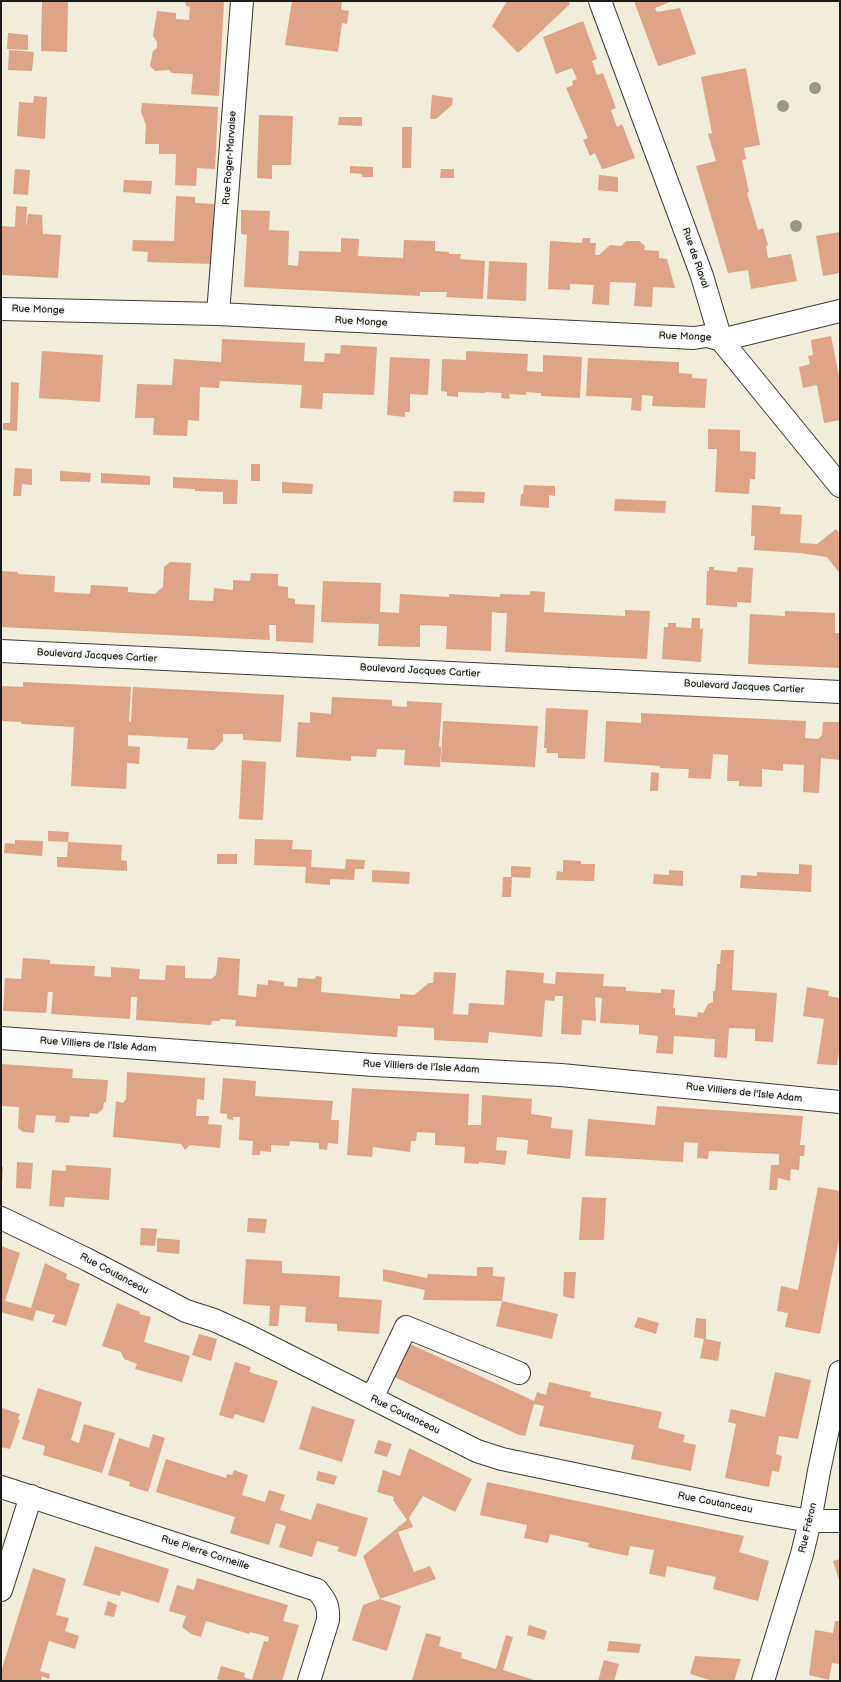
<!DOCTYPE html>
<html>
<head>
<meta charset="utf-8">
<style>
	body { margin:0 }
	#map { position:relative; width:841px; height:1682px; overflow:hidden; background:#f2ecda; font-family:"Balsamiq Sans",sans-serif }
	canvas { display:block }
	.frame { position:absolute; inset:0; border:2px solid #1c1c1c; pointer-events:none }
</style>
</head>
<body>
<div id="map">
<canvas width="841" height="1682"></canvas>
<div class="frame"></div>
</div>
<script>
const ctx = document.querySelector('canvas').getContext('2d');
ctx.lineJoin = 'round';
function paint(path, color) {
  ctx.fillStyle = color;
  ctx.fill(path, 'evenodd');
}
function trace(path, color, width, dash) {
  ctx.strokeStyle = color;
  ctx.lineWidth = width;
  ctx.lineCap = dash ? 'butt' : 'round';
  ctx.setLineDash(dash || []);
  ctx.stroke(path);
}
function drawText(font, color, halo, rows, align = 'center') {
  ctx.font = font + ' "Balsamiq Sans",sans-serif';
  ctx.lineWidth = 3;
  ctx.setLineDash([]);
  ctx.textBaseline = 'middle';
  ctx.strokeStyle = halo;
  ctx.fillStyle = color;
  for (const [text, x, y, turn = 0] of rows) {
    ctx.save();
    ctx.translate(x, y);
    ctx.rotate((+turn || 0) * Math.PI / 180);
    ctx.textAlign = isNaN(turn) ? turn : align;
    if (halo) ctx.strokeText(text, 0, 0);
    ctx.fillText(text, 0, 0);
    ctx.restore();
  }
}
const building = new Path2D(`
	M42 1 68 2 67 52 41 51Z
	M185 1H224L219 96 191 94 193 74 172 73 169 70 155 71 150 66 153 51 157 48V42L153 36 157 11 176 13V19L189 20 190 7 186 6Z
	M292 1H342L341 10 349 11 347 24 342 23 338 52 285 45Z
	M507 1H568L570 4 518 53 492 26Z
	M634 1H673L655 8 657 12 680 8 696 54 658 66Z
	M583 21 597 59 592 61 597 75 603 73 616 108 611 110 617 127 622 124 635 158 607 168 602 169 595 153 590 156 583 140 588 138 566 88 573 85 572 81 577 79 572 68 556 74 543 37Z
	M8 33 28 35V50L7 49Z
	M9 50 34 52 32 71 8 70Z
	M746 68 760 145 744 148 746 159 742 160 749 192 747 193 758 230 763 228 768 245 766 246 768 258 791 254 797 281 751 289 748 270 728 273 696 166 716 161 708 134 712 133 701 77Z
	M432 95 453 98 452 105 436 119H430Z
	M34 96 47 97 45 139 17 136 19 102 33 103Z
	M142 103 218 107 215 169 197 168 196 186 175 185 176 154H159V144H145L146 125 141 112Z
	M259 115 293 116 291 165H272V179L257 178Z
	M339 117H362V126L338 125Z
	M402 127H412L411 168H402Z
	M350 166 373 167V177H362V174L350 173Z
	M15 169 30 170 28 195 13 194Z
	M441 169H454V178H440Z
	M599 175 618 177V192L598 190Z
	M124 180 152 181 151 194 123 192Z
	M176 196 195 197V203L214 204 212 264 147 262 148 252 132 251 133 240 174 241Z
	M16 206 27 207 26 228 28 214 42 215 43 234 61 235 58 278 1 275V226L15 227Z
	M241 210 270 211 269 230 289 231 288 265 298 266 299 251 341 252V238L359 239 358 256 403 258 404 240 435 241V251L449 252V254H461L460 259 485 261 483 299 446 297 447 292H420V296L244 287 247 235 241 234Z
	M840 232V273L823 276 816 236Z
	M583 238H590V243H596L595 255H599L610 245 621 246 626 241H639L645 246 644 250 659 251V258L667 259 675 288 653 287 652 307 634 306 636 283 610 282 609 305 592 304 594 285 570 284V290L548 289 550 241 582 243Z
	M489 261 527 263 526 301 487 299Z
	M831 336 840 381V420L824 423 817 385 803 388 799 367 810 364 808 356 813 355 811 340Z
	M222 339 305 343 304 361 324 362 325 353 340 354 341 345 377 347 374 395 323 393 322 409 300 408 302 385 220 381 219 388 200 387 199 421 188 420 187 436 153 435 154 418H135L137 384 172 385 174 359 221 362Z
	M42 351 103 355 100 402 39 398Z
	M466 351 528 354 527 371 543 372V355L582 357 580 398 541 396V393L526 392V395L509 394 510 399 501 398 502 393 485 392V393L458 392V397L447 396V392L441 391 442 359 466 360Z
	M390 357 430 359 428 395 410 394V412H405V417L387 415Z
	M588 358 679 362V373L692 374V378L707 379 705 408 652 406 653 396 642 395 641 411 631 410 632 398 586 396Z
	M11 382 19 383 17 431 3 430V423H10Z
	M708 429 740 430V451L756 452 755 479H750L749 494 715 492 717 449H708Z
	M251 464H260V481H251Z
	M15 468 32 469V485L22 484 21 496H13Z
	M60 471 91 473 90 482 60 481Z
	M101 473 150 476V485L101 483Z
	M173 477 238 480 237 504H223V492L195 491V489L173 488Z
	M282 482 313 484 312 494 282 493Z
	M524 485 555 486V496L549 495V508L520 506 521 494H523Z
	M454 491 485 492 484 503 453 502Z
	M615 499 666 501 665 513 614 511Z
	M752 505 781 507 780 514 802 515 800 543 817 544 836 529 840 534V574L827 557 799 553 754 550 755 536H751Z
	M170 562 191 563 189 600 213 601 214 588 233 590V580L250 581 251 573 278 574V586L288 587V598L295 599V604L315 605 313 643 276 641V625H269L270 640 1 627V571L18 572V574L55 576 54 592 90 594 91 585 128 587V592L155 594 163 587 164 567Z
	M709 567H714V570L737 572 738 567 753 568 751 603 737 602V607L706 605 707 571H709Z
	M323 581 381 583 380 612 399 613 400 594 449 597V594L500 597V594L530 595V591L545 592 544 612 625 616V610L650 611 647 659 505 652 507 613H499L492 612 491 651 446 649 447 626 420 625V647L378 646 379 624 321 622Z
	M785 611 835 613V633H840V668L748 664 750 614 785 616Z
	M692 618H700V629L703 628 701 662 662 659 664 627H668V623H676V627L691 628Z
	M23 682 131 687 129 722H131L133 687 284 695 281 742 243 740V734H223V741L214 750 187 749 188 738 128 735V746L140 747 139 764 127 763 126 789 71 786 74 727 21 724V722L1 721V686L23 687Z
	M332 697 392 700V706L407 707V701L442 703 439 747H441V753L440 767 404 765 405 750 377 749 376 757 351 756V761L296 757 298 722 310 723V712L331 714Z
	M546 708 588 710 585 759 558 758V753H546L547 748H544Z
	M641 713 806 721 805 738 818 739 822 735 823 722H840V760L821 758 819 793 803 792 804 765 783 764V771L762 769V787L739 786V781H727L728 755 713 754 711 779 688 778 689 769 660 768V766L604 762 606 721 641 723Z
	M443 721 538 726 535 767 441 762Z
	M242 760 266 762 263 820 239 819Z
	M651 772 659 773 658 791H650Z
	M48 831 69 832 68 842 48 841Z
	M255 839 293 840 292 849 312 850 311 867 345 869 346 859 365 860 364 869H355L354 880 330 879V885L305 883 306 867 254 865Z
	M15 840 43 841 42 856 4 853 5 843 15 844Z
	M68 842 122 845 121 860 127 861V871L57 867V857H67Z
	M217 854H237V864H217Z
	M563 860 581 861V864H595L594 881 556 880 557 871 563 872Z
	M799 864 812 865 811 892 740 888 741 875 757 876V872L799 874Z
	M511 866 531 867 530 878 512 877 511 897H502L503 877H511Z
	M372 870 410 872 409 884 372 882Z
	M669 870 683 871V886L653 884 654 874 669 875Z
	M721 950H734L732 990 777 993 773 1042 755 1041V1029L729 1028 727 1058 714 1057 715 1039 674 1036 673 1054 656 1053 658 1036 639 1034V1025L600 1023 602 998 595 997 596 1021 582 1020 581 1035 561 1034 563 996H555L554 1001 545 1000 542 1037 489 1032 488 1043 434 1040V1028L398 1026 397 1037 235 1026 236 1020 220 1019V1021H212L211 1025 136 1020 137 997H131L130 1019 51 1014 53 992H48L46 1013 3 1011 5 978 21 979 23 958 50 960V964L95 966 94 976 111 977V967L140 969 139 979 165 980 166 965 185 966V978L211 979 216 975 218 957 240 959 238 995 256 997 257 984 268 985V980L284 982V986L297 987 298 978 315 979 316 976 322 977 321 992 400 999V994L414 995 429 983H433L434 972 456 973 453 1014 468 1015 469 1003 504 1005 506 970 544 973 543 983 555 984 556 972 604 974 603 986 626 987V991L661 993V989L675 990 673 1008H675V1015L697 1017 698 1012 703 1013 708 1004 713 1002V991H715L717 964H720Z
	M807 987 829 991 828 996 840 998V1046L837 1065 817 1064 824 1019 803 1016Z
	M1 1064 73 1069 72 1078 108 1080 106 1102H104L103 1109 97 1114 90 1113 89 1117 70 1116 69 1123 55 1122 56 1116 36 1115 34 1133 23 1132 18 1128 19 1107 1 1106Z
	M127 1072 205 1078 204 1100 197 1099 196 1116H209L208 1124 222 1125 220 1148 190 1145 185 1150 181 1144 113 1137 116 1101 123 1103 126 1099Z
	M223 1078 256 1081 255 1096 333 1101 331 1120H339L338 1144 328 1143 327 1150 319 1149V1143L290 1141 289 1146 271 1145V1152L260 1151V1155H252L253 1141 239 1140 240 1117H233V1120L227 1119V1114L220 1113Z
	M352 1088 469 1094 468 1125H481L482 1095 532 1099 531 1114 552 1117 551 1128 573 1130 570 1159 527 1154 528 1140 497 1137 496 1150 507 1151 505 1165 479 1162V1164L464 1163 465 1147 435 1145V1133L417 1132 416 1141H411L410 1152 373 1147 372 1157 347 1155Z
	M657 1106 803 1116 800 1145H805L804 1156H800L799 1170 791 1169 790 1181 778 1178 777 1190H769L771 1165H779V1154L709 1151 708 1159 697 1158 698 1143 684 1142 683 1162 585 1156 588 1119 655 1125Z
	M17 1162 33 1163 31 1189 16 1188Z
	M66 1165 111 1168 109 1200 65 1197 64 1207 49 1206 52 1170 66 1171Z
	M1 1167H3L2 1184H1Z
	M818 1187 840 1191V1235L820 1334 785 1327 788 1313 777 1311 781 1286 798 1290Z
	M582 1197 606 1198 604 1240H579Z
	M248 1218 267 1219 265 1233 247 1232Z
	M141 1228 157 1229 155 1246 140 1245Z
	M157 1238 180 1240 179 1254 157 1252Z
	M1 1246 20 1253 5 1301 31 1308 45 1263 67 1274 66 1279 80 1284 66 1326 52 1322 55 1315 36 1310 33 1321 1 1312Z
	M246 1259 282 1261V1273L340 1276 339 1297 382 1300 379 1334 337 1331V1324L305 1322 306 1307 280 1305 278 1326H269L270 1306 243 1304Z
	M477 1267H493V1276L505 1277 502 1301 423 1300 425 1290 383 1281V1269L427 1278 428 1274 477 1276Z
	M564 1272H576L574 1299 563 1296Z
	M502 1301 558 1314 552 1339 496 1326Z
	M117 1303 140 1312 139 1314 151 1317 144 1342 190 1356 182 1382 135 1369 137 1364 124 1359 121 1352 102 1346Z
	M638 1317 659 1323 656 1334 634 1327Z
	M696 1318 706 1319V1339L721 1342 718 1361 700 1358 704 1339 694 1337Z
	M199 1334 217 1339 211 1361 192 1355Z
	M393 1336 534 1401 537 1392 546 1395 549 1382 591 1392 590 1397 662 1412 658 1428 685 1435 683 1442 696 1445 691 1471 631 1459 634 1445 539 1426 544 1406 534 1404 525 1436 519 1435 377 1369Z
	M235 1362 251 1367 249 1372 278 1381 264 1423 235 1414 233 1419 219 1415Z
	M775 1372 811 1380 798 1439 779 1436 776 1454 782 1456 779 1472 772 1471 769 1487 725 1478 736 1424 728 1422 731 1409 765 1417Z
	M38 1388 82 1402 71 1440 79 1443 84 1424 115 1433 102 1473 43 1455 45 1446 22 1439Z
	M312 1406 355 1420 342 1462 299 1449Z
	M2 1408 20 1414 18 1419 20 1420 10 1449 1 1447V1412Z
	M153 1434 165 1438 148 1492 129 1486 130 1482 108 1475 119 1438 149 1448Z
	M378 1440 392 1444 387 1457 374 1453Z
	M409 1448 472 1479 455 1512 423 1496 409 1518 413 1527 398 1532 414 1572 430 1566 436 1579 380 1599 363 1556 407 1520 393 1500 394 1497 377 1492 383 1470 400 1476Z
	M166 1459 226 1478 227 1474 232 1475 234 1470 248 1475 242 1495 265 1502 269 1490 285 1495 280 1510 311 1520 317 1503 368 1518 356 1557 337 1551 339 1547 317 1541 312 1557 279 1547 286 1526 276 1523 269 1545 230 1533 235 1517 156 1492Z
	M318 1471 337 1476 334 1485 316 1480Z
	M487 1482 744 1536 739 1552 769 1561 758 1601 713 1589 716 1577 667 1566 665 1577 649 1574 654 1550 630 1546 628 1556 588 1547 589 1543 550 1534 548 1543 524 1538 527 1525 480 1515Z
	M95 1546 169 1569 159 1603 121 1591 120 1596 83 1585Z
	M840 1559V1583L833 1561Z
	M33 1568 66 1579 56 1615 69 1618 65 1631 79 1636 75 1649 49 1641 40 1671 50 1674 49 1679 42 1676 41 1681H1V1672Z
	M197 1578 288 1605 283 1621 299 1625 282 1681H224L217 1679 221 1666 245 1673 244 1677 252 1680 264 1641 268 1642 269 1637 250 1632 249 1634 206 1621 201 1637 191 1634 182 1627 186 1616 169 1611 177 1585 194 1590Z
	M380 1599 401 1606 387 1651 352 1640 363 1605Z
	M108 1601 117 1605 114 1617 104 1615Z
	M835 1621H840V1664L832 1663 829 1680 809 1675 815 1630 833 1633Z
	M529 1625 547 1631 544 1640 527 1635Z
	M426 1633 441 1637 439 1646 462 1653 461 1658 496 1669 506 1635 513 1637 503 1670 537 1681 412 1680Z
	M609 1641 641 1644 639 1653 607 1651Z
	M695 1656 741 1659 734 1681H713L690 1674Z
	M604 1660 619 1664 614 1681H598Z`);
const minor = new Path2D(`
	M600 1 702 276 721 340 840 486
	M1 309 218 314 694 338 707 336 721 340 840 311
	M218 314 242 1
	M1 651 840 692
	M1 1038 374 1065 561 1075 840 1102
	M1 1218 86 1259 186 1311 214 1320 249 1336 477 1451 502 1459 747 1510 810 1521H840
	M372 1398 406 1327 519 1373
	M1 1487 317 1590C326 1601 329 1606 328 1620L309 1681
	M1 1590 31 1496
	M763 1681 802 1554 810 1521 819 1471 840 1372`);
const trees = [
	[815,88],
	[783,106],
	[796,226]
];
const streetNames = [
	["Rue Roger-Marvaise",230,158,-86],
	["Rue de Riaval",695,258,71],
	["Rue Monge",38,310,2],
	["Rue Monge",361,322,3],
	["Rue Monge",685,337,2],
	["Boulevard Jacques Cartier",97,656,3],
	["Boulevard Jacques Cartier",420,671,3],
	["Boulevard Jacques Cartier",744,687,3],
	["Rue Villiers de l'Isle Adam",98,1045,4],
	["Rue Villiers de l'Isle Adam",421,1067,3],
	["Rue Villiers de l'Isle Adam",744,1093,6],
	["Rue Coutanceau",114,1274,28],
	["Rue Coutanceau",405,1415,26],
	["Rue Coutanceau",715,1503,11],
	["Rue Fréron",808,1528,-77],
	["Rue Pierre Corneille",205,1553,18]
];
paint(building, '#dfa387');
trace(minor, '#3c3b38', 24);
trace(minor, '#fff', 22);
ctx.fillStyle = '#979a81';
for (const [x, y] of trees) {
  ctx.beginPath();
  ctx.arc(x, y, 6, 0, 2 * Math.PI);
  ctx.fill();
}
drawText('10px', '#1c1c1c', '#f6f6f2', streetNames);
</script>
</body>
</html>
